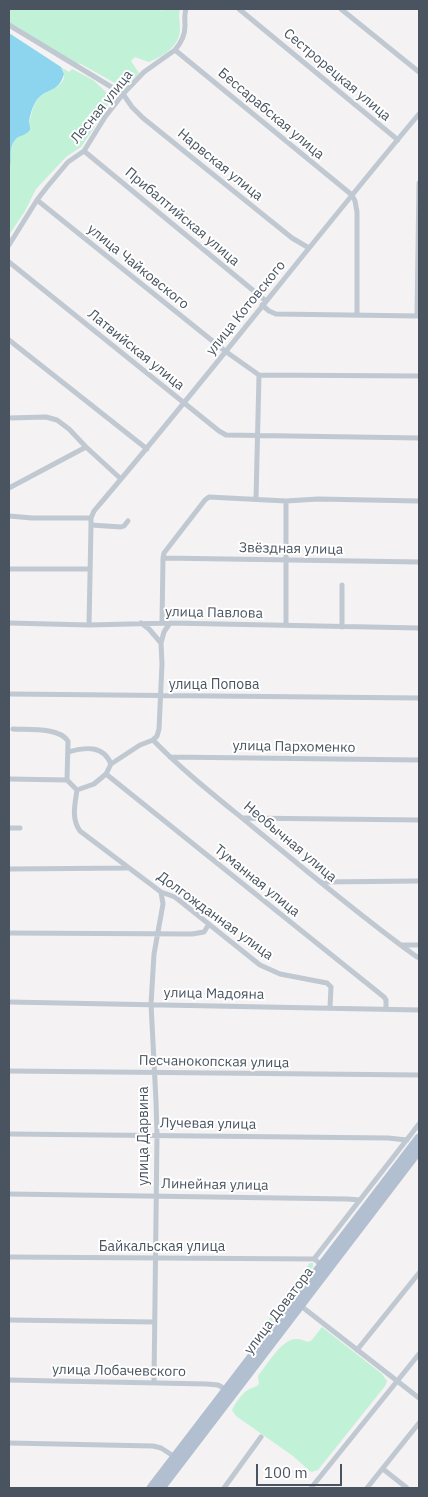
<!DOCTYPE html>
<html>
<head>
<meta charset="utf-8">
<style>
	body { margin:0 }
	#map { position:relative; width:428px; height:1497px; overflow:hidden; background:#f4f2f2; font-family:"IBM Plex Sans",sans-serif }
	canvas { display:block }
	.frame { position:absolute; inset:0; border:10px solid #495460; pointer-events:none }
	.scale { position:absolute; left:256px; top:1464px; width:86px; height:22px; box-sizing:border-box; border:2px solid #495460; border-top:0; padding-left:6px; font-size:15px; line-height:18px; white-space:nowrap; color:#495460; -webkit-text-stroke:4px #fff; paint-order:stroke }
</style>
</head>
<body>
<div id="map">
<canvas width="428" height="1497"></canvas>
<div class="frame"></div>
<div class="scale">100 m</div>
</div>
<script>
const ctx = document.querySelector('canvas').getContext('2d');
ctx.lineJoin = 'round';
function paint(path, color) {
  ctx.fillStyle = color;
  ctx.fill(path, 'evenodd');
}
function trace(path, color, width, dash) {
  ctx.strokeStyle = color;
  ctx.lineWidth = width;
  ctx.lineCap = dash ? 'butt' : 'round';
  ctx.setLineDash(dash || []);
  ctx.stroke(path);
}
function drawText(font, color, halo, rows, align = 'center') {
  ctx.font = font + ' "IBM Plex Sans",sans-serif';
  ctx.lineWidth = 4;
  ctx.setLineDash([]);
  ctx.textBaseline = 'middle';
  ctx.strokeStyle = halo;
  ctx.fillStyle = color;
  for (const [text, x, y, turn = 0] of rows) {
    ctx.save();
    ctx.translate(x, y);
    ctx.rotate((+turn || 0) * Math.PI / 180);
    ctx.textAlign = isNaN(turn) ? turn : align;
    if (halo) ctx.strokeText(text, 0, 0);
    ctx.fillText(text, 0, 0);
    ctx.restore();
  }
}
const green = new Path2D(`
	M9 9H159L162 11 163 9H180C178 16 180 21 180 29 180 46 163 56 149 62L135 57 131 61 139 73 129 83 122 87 81 64 75 63 9 23Z
	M61 67 69 72 72 69 93 80 105 91 109 98 108 104 105 111 81 147 66 157 36 189 25 211 9 235V169C10 164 9 160 9 155 10 148 13 144 16 138 33 132 28 109 39 98 48 88 73 86 61 67Z
	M310 1263H313V1267L261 1335H257L303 1275V1272Z
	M322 1327 382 1374 387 1381 385 1386 318 1470 311 1472 293 1456 236 1416 232 1410C235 1404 242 1393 248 1390 253 1387 255 1388 259 1384L258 1376C267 1365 282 1338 297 1339 301 1339 305 1341 308 1342L312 1340Z`);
const water = new Path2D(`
	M9 33 61 67 64 74C58 95 45 86 35 103 32 108 30 115 29 121 29 124 30 126 30 129 29 135 18 135 15 140 7 150 13 160 9 169Z`);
const street = new Path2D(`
	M239 9 398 140
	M341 9 419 72
	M9 25 123 94 132 107 143 118 292 238 309 248
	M175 50 352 195 355 201 357 212V315
	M84 151 266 301
	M37 200 225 351 259 375 419 376
	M9 245 37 200 47 187 68 162 84 151 105 117 123 94 144 72 175 50C181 43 185 36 185 26 185 20 184 15 186 9
	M9 262 219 431 226 435 419 438
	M262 305 269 311 276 314 419 316
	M417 316 419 183
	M9 340 147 449
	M9 418 46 417 57 420 69 429 86 447 121 479
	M9 488 86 447
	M256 499 259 375
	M286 501V625
	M9 516 32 518H91
	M91 525 121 527 124 526 128 521
	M163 558 419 562
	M9 569H89
	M9 623 89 625 170 623 419 628
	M141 623 149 629 161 643 162 664 159 729 157 736 153 740
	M162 623 163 558 164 553 205 500 209 497 286 501 318 499 419 501
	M89 625 91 525V518L94 511C205 381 309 245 419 114
	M342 627V585
	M161 643 164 632 170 623
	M9 694 419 698
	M13 729C28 730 59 727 68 741L67 780 77 790
	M153 740 140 745 111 764 106 774 94 784 77 790C75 804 71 819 80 831L161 892 175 897 260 965 280 974 327 983 331 987 330 1007
	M153 740C184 772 219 799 253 827 307 871 360 916 417 957
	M68 752C86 747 103 745 111 764
	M170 757 419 760
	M106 774 384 997 386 1000V1009
	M9 779 67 780
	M243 818 419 820
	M9 828H20
	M9 869 128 868
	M320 882 419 881
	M9 933 192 934 204 932 209 924
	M401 945H419
	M9 1002 419 1010
	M9 1071 419 1075
	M9 1134 388 1138 407 1140
	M9 1194 348 1199 360 1200
	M9 1257 314 1259
	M322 1265 314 1259 419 1124
	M301 1306 419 1398
	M9 1320 154 1322
	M357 1350 419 1273
	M9 1380 207 1384 218 1385 227 1390
	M154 1382 157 1135 156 1101 151 1004 154 954 163 904 161 892
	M9 1443 153 1446 161 1448 175 1457
	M383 1469 407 1488
	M224 1488 261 1437
	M311 1488 419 1354
	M367 1488 419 1423`);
const primary = new Path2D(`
	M151 1488 419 1138
	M161 1488 419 1150`);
const streetNames = [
	["Сестрорецкая улица",337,75,40],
	["Лесная улица",102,107,-51],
	["Бессарабская улица",271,114,40],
	["Нарвская улица",220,165,39],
	["Прибалтийская улица",182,217,40],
	["улица Чайковского",138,267,39],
	["улица Котовского",246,308,-51],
	["Латвийская улица",136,350,39],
	["Звёздная улица",291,549,1],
	["улица Павлова",214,613,1],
	["улица Попова",214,685],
	["улица Пархоменко",294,747,1],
	["Необычная улица",290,842,40],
	["Туманная улица",257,881,39],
	["Долгожданная улица",215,916,36],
	["улица Мадояна",214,994,1],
	["Песчанокопская улица",214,1062,1],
	["Лучевая улица",208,1124,1],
	["улица Дарвина",144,1136,-90],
	["Линейная улица",215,1185,1],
	["Байкальская улица",162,1247],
	["улица Доватора",279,1311,-53],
	["улица Лобачевского",119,1371,1]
];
paint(green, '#c1f1d7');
paint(water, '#8dd4ef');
trace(street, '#c0c8d1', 5);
trace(primary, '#b1bfd1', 9);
drawText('14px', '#495460', '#fff', streetNames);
</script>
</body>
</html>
